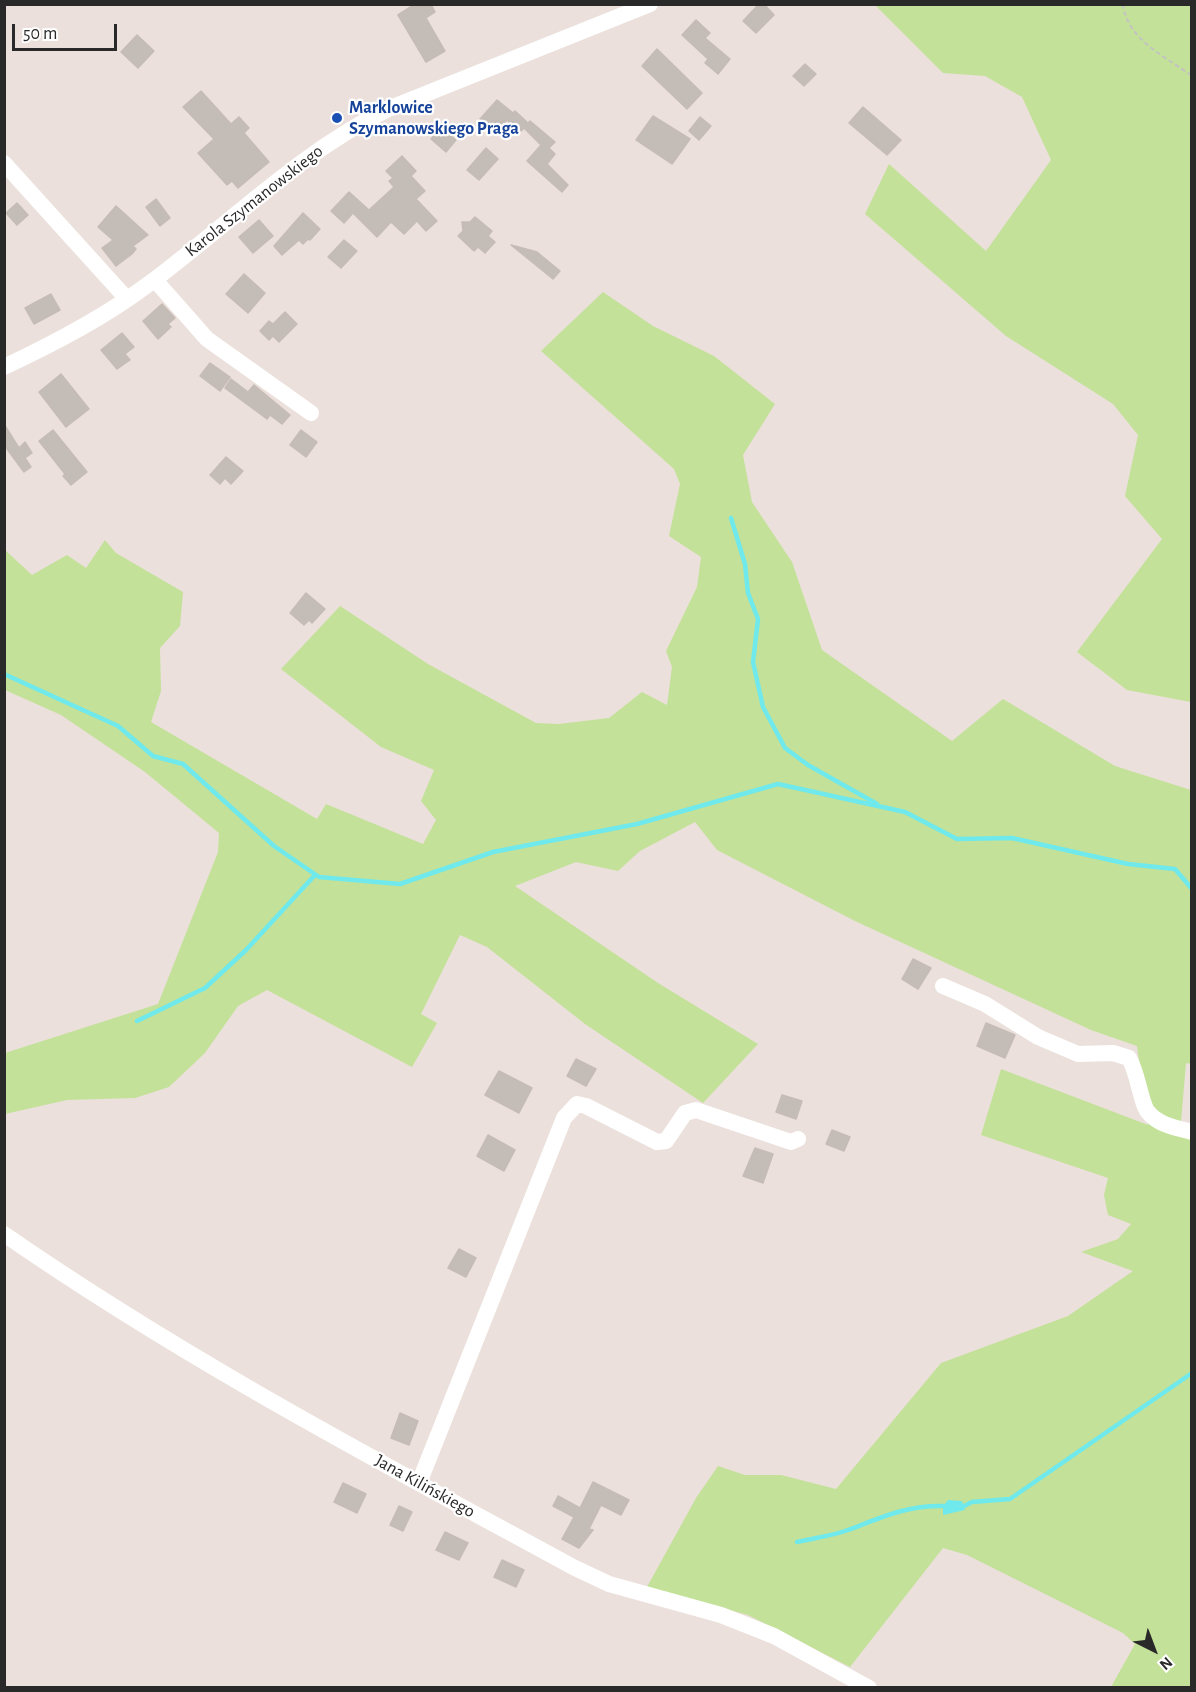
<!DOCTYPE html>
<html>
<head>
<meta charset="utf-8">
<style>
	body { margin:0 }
	#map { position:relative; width:1196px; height:1692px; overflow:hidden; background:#ebe0db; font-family:"Alegreya Sans",sans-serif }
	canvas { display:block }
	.frame { position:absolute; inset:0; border:6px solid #292929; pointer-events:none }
	.north { position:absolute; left:1124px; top:1620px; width:60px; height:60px; -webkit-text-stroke:4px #fff; paint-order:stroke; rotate:138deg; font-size:16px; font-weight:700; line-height:24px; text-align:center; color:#292929 }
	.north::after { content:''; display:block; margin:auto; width:21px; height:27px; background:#292929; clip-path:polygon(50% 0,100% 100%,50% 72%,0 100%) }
	.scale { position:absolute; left:12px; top:24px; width:105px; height:27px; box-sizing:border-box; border:3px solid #292929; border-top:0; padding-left:8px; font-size:18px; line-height:21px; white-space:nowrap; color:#292929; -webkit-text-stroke:4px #fff; paint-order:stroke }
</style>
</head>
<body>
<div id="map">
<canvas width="1196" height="1692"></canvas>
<div class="frame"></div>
<div class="north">N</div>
<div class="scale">50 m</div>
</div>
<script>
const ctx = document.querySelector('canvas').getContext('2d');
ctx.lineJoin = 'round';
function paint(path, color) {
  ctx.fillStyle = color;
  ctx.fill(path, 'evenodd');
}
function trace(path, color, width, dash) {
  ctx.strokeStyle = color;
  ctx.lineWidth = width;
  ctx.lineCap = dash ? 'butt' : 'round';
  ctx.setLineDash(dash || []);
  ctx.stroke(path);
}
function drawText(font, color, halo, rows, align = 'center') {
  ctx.font = font + ' "Alegreya Sans",sans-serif';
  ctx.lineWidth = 4.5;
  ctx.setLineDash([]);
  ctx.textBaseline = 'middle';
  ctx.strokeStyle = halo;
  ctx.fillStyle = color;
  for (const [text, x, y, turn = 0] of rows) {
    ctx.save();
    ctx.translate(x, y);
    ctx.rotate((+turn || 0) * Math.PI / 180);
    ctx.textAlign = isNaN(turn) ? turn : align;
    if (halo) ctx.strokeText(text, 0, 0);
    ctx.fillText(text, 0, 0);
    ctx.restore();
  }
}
const green = new Path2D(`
	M875 5H1191V702L1127 690 1077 652 1162 539 1125 496 1138 435 1113 404 1006 336 865 214 889 164 986 251 1051 160 1022 97 985 76 943 73Z
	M603 292 653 326 714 356 775 404 743 455 752 502 792 562 822 650 952 741 1003 699 1115 766 1191 790 1192 1064 1186 1063 1181 1122 1192 1125 1191 1687H1111L1135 1644 1123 1633 967 1555 943 1548 850 1667 748 1615 647 1587 696 1498 718 1466 745 1475H781L836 1489 941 1363 1068 1316 1133 1271 1081 1252 1118 1239 1131 1224 1108 1215 1104 1195 1108 1178 981 1135 1001 1069 1148 1125 1137 1046 1091 1030 855 921 717 850 695 822 640 851 618 871 576 862 515 886 658 983 758 1044 703 1103 585 1024 487 947 460 935 421 1014 437 1023 412 1067 267 990 238 1006 205 1053 169 1087 135 1098 67 1100 5 1114V1053L158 1004 218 852 219 833 145 772 61 715 5 690 4 549 32 575 67 555 86 568 105 540 116 553 183 592 180 626 160 648 161 691 151 722 317 819 326 804 423 844 436 820 421 801 434 770 381 747 281 669 340 606 428 664 536 723 559 724 609 718 642 692 667 705 672 667 666 651 697 587 701 557 669 536 680 484 674 469 541 351Z`);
const water = new Path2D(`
	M948 1500 962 1501 965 1510 943 1515V1506Z`);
const stream = new Path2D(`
	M731 518 745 564 748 593 758 619 753 662 763 707 785 748 808 765 877 804
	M4 674 118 726 153 756 183 764 274 846 319 877 400 884 493 852 637 824 778 784 905 812 957 839 1012 838 1128 864 1175 869 1192 889
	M137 1021 205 988 246 950 315 875
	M964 1506 972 1502 1010 1499 1192 1373
	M797 1542C813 1538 832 1536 848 1530 880 1518 907 1505 943 1506`);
const building = new Path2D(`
	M415 4H431L435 12 426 18 445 51 426 62 398 15Z
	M759 4H764L774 15 756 33 743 21Z
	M696 20 710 33 705 38 730 59 718 74 705 63 708 59 682 35Z
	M137 35 154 51 138 68 121 52Z
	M657 49 702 93 687 109 642 66Z
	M805 64 816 74 804 86 793 76Z
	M201 91 231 124 239 117 249 128 244 133 269 162 238 188 232 181 227 185 198 153 214 139 183 107Z
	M497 100 513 113 515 111 528 123 530 121 555 142 549 148 555 154 547 164 568 185 562 192 527 161 541 145 524 128 520 132 507 120 496 133 480 119Z
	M863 107 901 140 887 155 849 123Z
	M653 116 690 139 672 164 636 140Z
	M700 117 711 126 699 140 689 131Z
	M441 127 456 140 446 152 431 139Z
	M486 148 498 159 479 180 467 170Z
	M402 156 416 171 411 176 425 191 416 199 437 221 426 231 417 221 404 234 391 222 377 237 353 213 344 223 331 211 349 192 369 210 394 187 389 181 393 178 386 171Z
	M156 199 170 218 160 226 146 207Z
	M17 203 28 215 17 225 6 213Z
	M116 206 148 235 133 246 136 249 132 254 116 266 102 248 113 240 98 227Z
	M303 213 320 229 310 240 308 239 303 244 299 240 282 255 274 246Z
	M475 217 492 231 488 236 495 242 485 253 478 247 474 251 458 236 463 231 462 222H470Z
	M259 220 273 236 253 253 239 237Z
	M344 240 357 251 341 268 328 257Z
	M511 245 537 252 560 271 553 279Z
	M244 274 265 293 248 313 226 294Z
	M51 294 60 310 34 324 25 308Z
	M162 304 175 318 168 324 171 327 158 339 143 321Z
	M285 312 297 324 279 342 273 336 269 340 260 331 269 321 273 324Z
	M122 333 134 347 125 354 130 360 117 369 101 350Z
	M210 363 230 377 220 391 200 376Z
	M61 374 89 409 66 427 39 392Z
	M231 379 248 392 254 385 290 415 282 424 270 415 267 419 225 388Z
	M4 424 19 448 25 442 32 453 25 458 31 467 24 472 4 445Z
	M53 430 87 472 71 485 63 476 65 474 39 441Z
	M301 430 317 442 306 457 290 445Z
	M226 457 243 471 231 484 225 478 220 484 210 475Z
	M306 593 325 609 312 623 309 620 304 625 290 613Z
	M913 959 931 968 918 989 902 979Z
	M986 1023 1015 1035 1005 1058 977 1046Z
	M576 1059 596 1069 586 1086 567 1076Z
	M499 1071 532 1088 519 1113 485 1095Z
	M782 1095 802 1101 796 1119 776 1112Z
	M832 1130 850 1137 844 1151 826 1144Z
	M488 1135 515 1150 504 1171 477 1156Z
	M755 1148 773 1154 763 1183 743 1176Z
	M459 1249 476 1258 466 1277 448 1268Z
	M400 1413 418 1421 409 1445 391 1438Z
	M593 1482 629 1500 621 1515 601 1505 589 1529 593 1530 579 1548 562 1539 574 1517 553 1506 558 1496 580 1508Z
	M343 1483 366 1494 357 1513 334 1502Z
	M399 1506 412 1512 403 1531 390 1525Z
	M445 1532 468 1543 459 1560 436 1550Z
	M502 1560 524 1570 516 1587 494 1577Z`);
const path = new Path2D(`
	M1123 4C1127 40 1165 56 1192 76`);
const minor = new Path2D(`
	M4 163 127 299
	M155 280 207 339 311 413
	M4 367C55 343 105 317 150 283 229 224 299 153 388 109L650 4
	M943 986 985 1004 1038 1037 1078 1054 1113 1053 1129 1058C1138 1073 1141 1104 1148 1112 1158 1125 1177 1128 1192 1132
	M4 1234C186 1360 380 1462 573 1567L609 1584 721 1615 774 1636 869 1688
	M419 1483 564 1118 577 1104 586 1106 657 1142 666 1141 685 1113 696 1110 791 1142 798 1139`);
const markers = [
	[337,118,6,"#1a4fb4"]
];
const transitNames = [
	["Marklowice",349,108],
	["Szymanowskiego Praga",349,129]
];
const streetNames = [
	["Karola Szymanowskiego",254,201,-38],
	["Jana Kilińskiego",425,1486,29]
];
paint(green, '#c3e198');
paint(water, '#6fe9ec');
trace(stream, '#6fe9ec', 4.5);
paint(building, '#c3bcb7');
trace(building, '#c6bcb5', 1.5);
trace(path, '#c3c3c3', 2, [4.5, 3]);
trace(minor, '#fff', 16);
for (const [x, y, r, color] of markers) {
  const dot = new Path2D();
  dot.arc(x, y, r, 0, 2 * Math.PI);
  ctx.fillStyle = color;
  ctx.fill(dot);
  trace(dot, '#fff', 2);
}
drawText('bold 18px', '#164399', '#fff', transitNames, 'left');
drawText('18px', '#292929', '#fff', streetNames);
</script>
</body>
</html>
